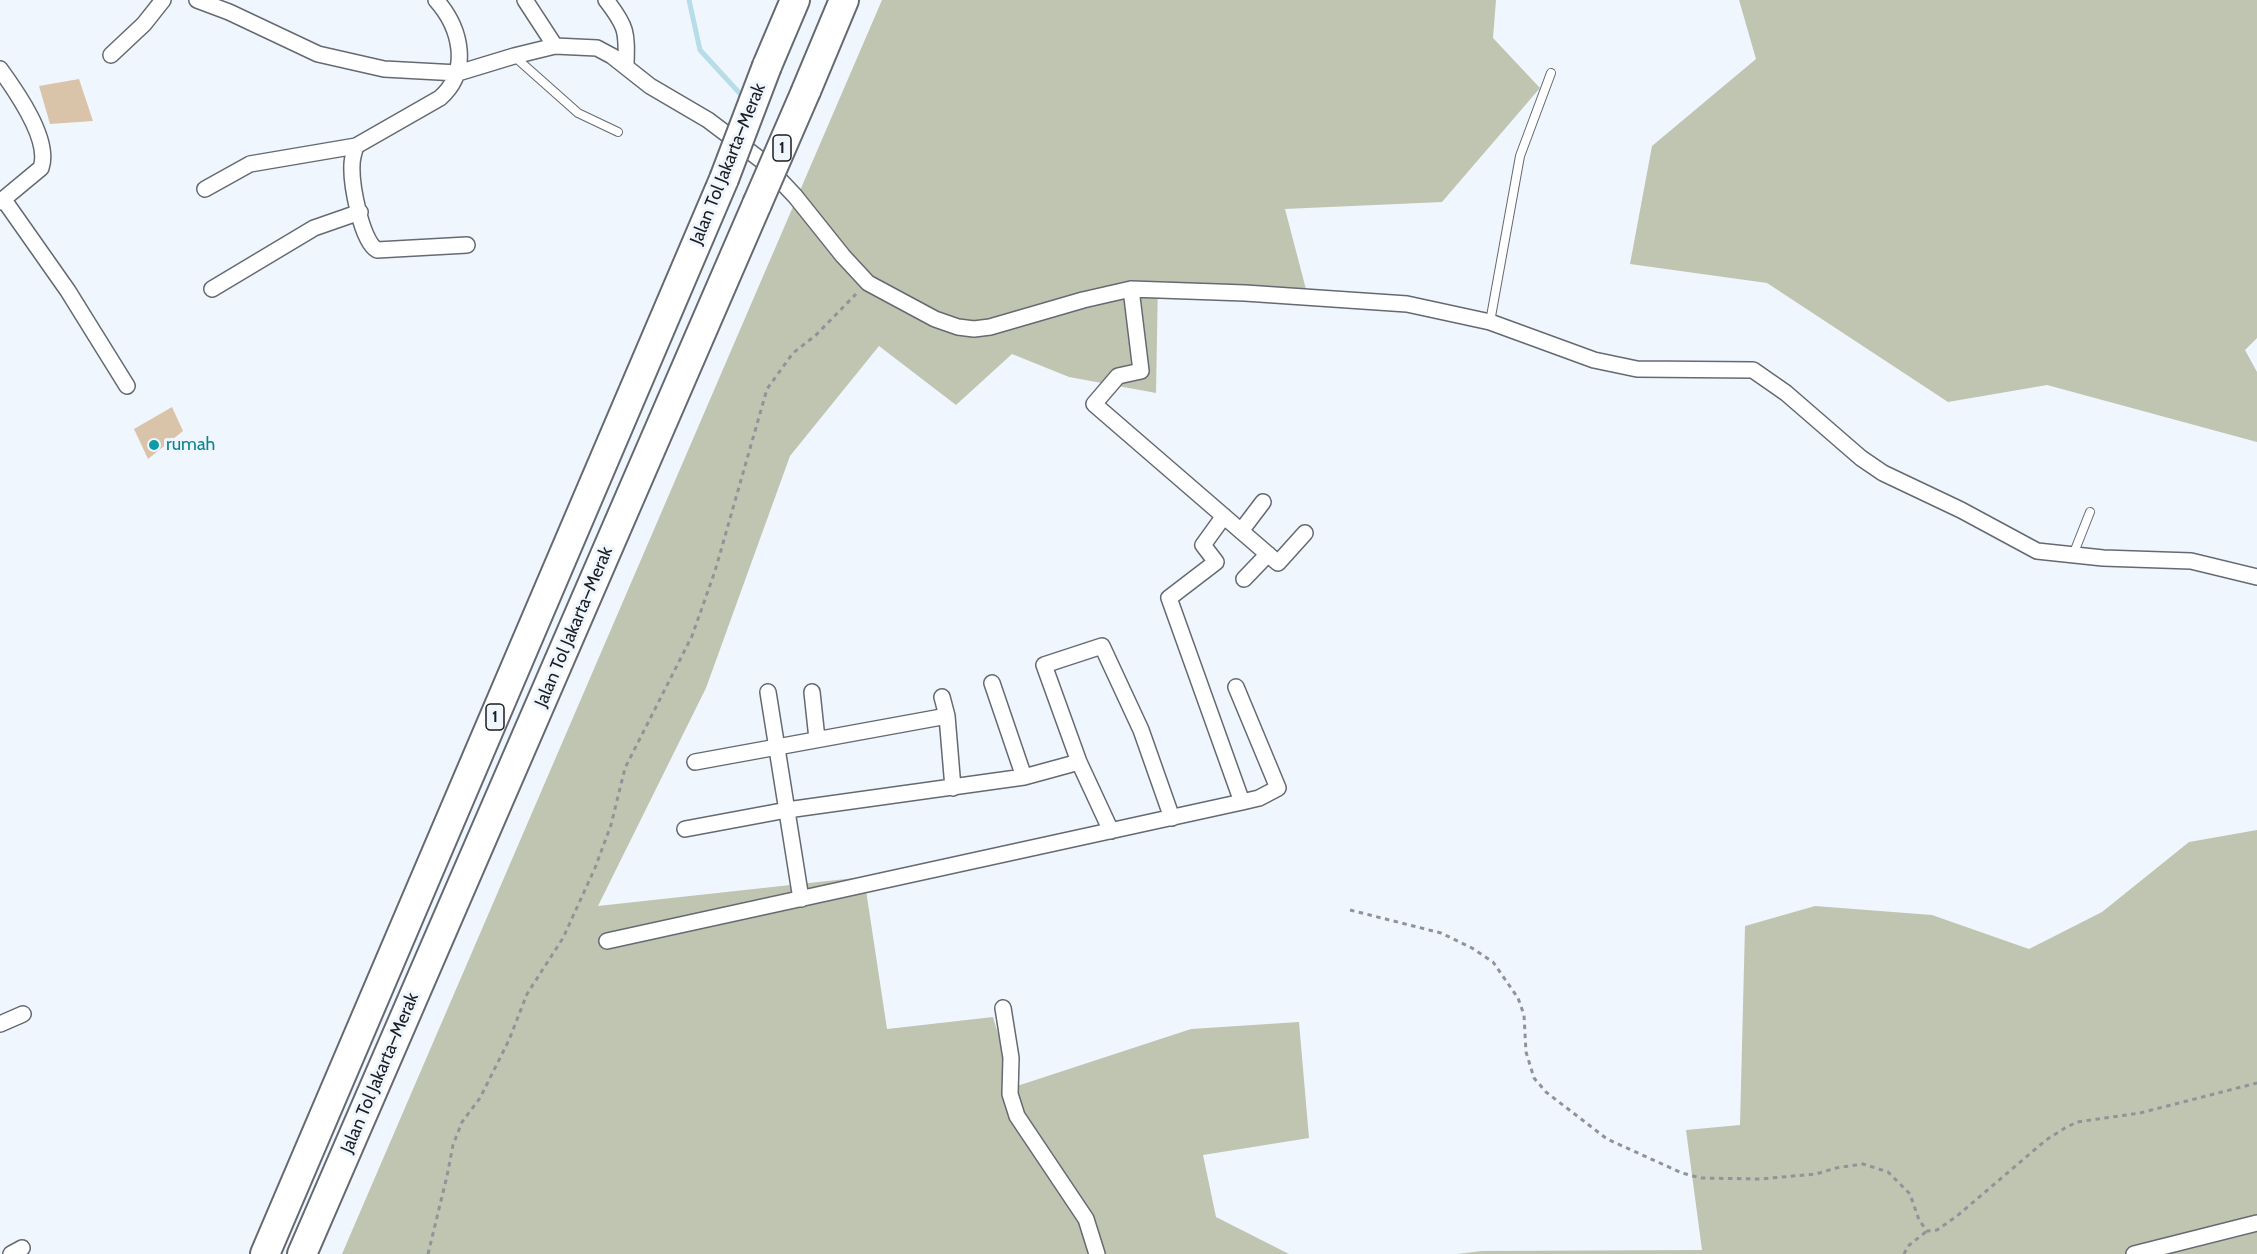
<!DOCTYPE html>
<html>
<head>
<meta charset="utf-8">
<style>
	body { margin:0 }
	canvas { display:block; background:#f0f6fe }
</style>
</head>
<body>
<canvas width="2257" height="1254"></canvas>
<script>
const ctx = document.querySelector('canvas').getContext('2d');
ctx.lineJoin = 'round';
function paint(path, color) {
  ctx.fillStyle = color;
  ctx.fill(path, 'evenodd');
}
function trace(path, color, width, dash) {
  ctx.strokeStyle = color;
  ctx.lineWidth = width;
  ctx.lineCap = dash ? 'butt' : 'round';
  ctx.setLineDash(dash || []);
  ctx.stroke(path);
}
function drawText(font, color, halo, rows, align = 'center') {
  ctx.font = font + ' Cabin,sans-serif';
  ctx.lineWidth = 6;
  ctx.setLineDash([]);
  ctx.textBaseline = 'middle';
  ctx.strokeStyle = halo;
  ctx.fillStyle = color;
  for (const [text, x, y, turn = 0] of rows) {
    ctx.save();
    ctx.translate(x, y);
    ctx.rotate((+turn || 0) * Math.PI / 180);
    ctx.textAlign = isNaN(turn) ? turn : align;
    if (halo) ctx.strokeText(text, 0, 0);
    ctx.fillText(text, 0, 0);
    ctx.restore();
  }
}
const green = new Path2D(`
	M882 0H1496L1493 38 1540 88 1442 202 1285 209 1307 293 1158 281 1156 393 1069 377 1012 354 956 405 879 346 790 456 706 688 598 906 864 877 887 1029 993 1017 1014 1087 1191 1029 1299 1022 1309 1138 1203 1155 1216 1217 1289 1254H342Z
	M1739 0H2257V338L2245 350 2257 372V442L2047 385 1948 402 1767 283 1630 264 1652 146 1756 59Z
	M2257 830V1254H1457L1482 1251 1702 1250 1686 1130 1740 1125 1745 926 1815 906 1932 915 2029 949 2102 912 2189 842Z`);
const stream = new Path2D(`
	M689 0 700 50 744 98`);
const building = new Path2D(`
	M79 79 93 121 50 124 39 86Z
	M172 407 183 431 148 459 134 429Z`);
const path = new Path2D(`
	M1350 910 1441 933 1472 948 1493 962 1518 998 1524 1015 1526 1052 1534 1078 1546 1092 1607 1139 1682 1173 1701 1178 1760 1179 1816 1174 1836 1168 1863 1164 1888 1172 1910 1194 1919 1220 1927 1231 1937 1230 1957 1216 2046 1140 2065 1128 2077 1122 2140 1113 2257 1083
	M428 1254 447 1176 453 1145 462 1122 480 1098 509 1040 527 994 563 938 595 868 611 825 625 768 692 636 715 571 767 389 793 353 816 335 856 294
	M1904 1254 1908 1246 1927 1231`);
const lane = new Path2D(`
	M515 57 578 113 618 132
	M1490 322 1520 156 1551 73
	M2073 555 2090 512`);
const street = new Path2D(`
	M197 0 229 12 318 54 384 69 458 73 514 56 555 46 597 48 612 56 650 86 708 120 761 160 795 196 843 256 868 283 935 319 958 327 974 329 990 327 1083 300 1131 289 1245 293 1407 304 1490 322 1594 360 1637 369 1753 370 1786 393 1861 458 1883 473 1961 510 2037 551 2103 558 2191 561 2257 577
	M436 0C461 28 471 71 440 98L356 146C354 152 352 159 352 165 351 183 361 241 377 250L467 245
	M525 0 555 46
	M606 0C627 27 627 32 626 65
	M111 55 144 24 163 0
	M0 69C16 91 51 140 41 168L0 202
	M205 189 250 164 356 146
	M4 200 68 291 127 386
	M212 289 314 228 360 212
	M1131 289 1141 371 1118 376 1094 404 1278 563 1305 533
	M1224 516 1203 545 1216 562 1169 598 1242 802 1259 798 1278 788 1236 687
	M1241 531 1263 502
	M1244 579 1268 554
	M992 683 1024 777
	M768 692 801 899
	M812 692 817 739
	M942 697 947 716 953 788
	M695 762 947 716
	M685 829 787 810 1024 777 1079 762
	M1111 831 1079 762 1044 665 1102 646 1141 730 1172 818
	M607 941 1242 802
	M1003 1008 1011 1058 1010 1094 1017 1116 1086 1219 1097 1254
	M0 1024 23 1014
	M11 1254 22 1248
	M2134 1254 2257 1223`);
const highway = new Path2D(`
	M767 66 795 0
	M806 91 844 0
	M265 1254 724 179
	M302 1254 757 204`);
const highwayBridge = new Path2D(`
	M724 179 767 66
	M757 204 806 91`);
const markers = [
	[154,445,6,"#0f9aa8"]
];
const shields = [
	[782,148,18],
	[495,717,18]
];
const shieldNames = [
	["1",782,148],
	["1",495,717]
];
const streetNames = [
	["Jalan Tol Jakarta–Merak",728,164,-68],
	["Jalan Tol Jakarta–Merak",574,627,-67],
	["Jalan Tol Jakarta–Merak",380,1073,-67]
];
const cultureNames = [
	["rumah",166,445]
];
paint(green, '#c0c5b1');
trace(stream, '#b6dde8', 5);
paint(building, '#d9c4a9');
trace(lane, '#656a71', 10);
trace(street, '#656a71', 18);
trace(highway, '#656a71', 32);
trace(path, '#8f9499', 3, [4.5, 4.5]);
trace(lane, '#fff', 8);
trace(street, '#fff', 15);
trace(highway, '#fff', 28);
trace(highwayBridge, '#656a71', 32, []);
trace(highwayBridge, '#fff', 28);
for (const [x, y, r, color] of markers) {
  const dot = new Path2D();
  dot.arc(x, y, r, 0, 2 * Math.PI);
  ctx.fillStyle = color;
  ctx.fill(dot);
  trace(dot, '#f0f6fe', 2);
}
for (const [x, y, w] of shields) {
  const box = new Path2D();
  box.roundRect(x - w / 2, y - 13, w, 26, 4.5);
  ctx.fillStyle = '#f0f6fe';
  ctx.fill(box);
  trace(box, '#1b1d20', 1.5);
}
drawText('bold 16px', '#1b1d20', null, shieldNames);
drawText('18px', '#1b1d20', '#f0f6fe', streetNames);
drawText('18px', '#0d838f', '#f0f6fe', cultureNames, 'left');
</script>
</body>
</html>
